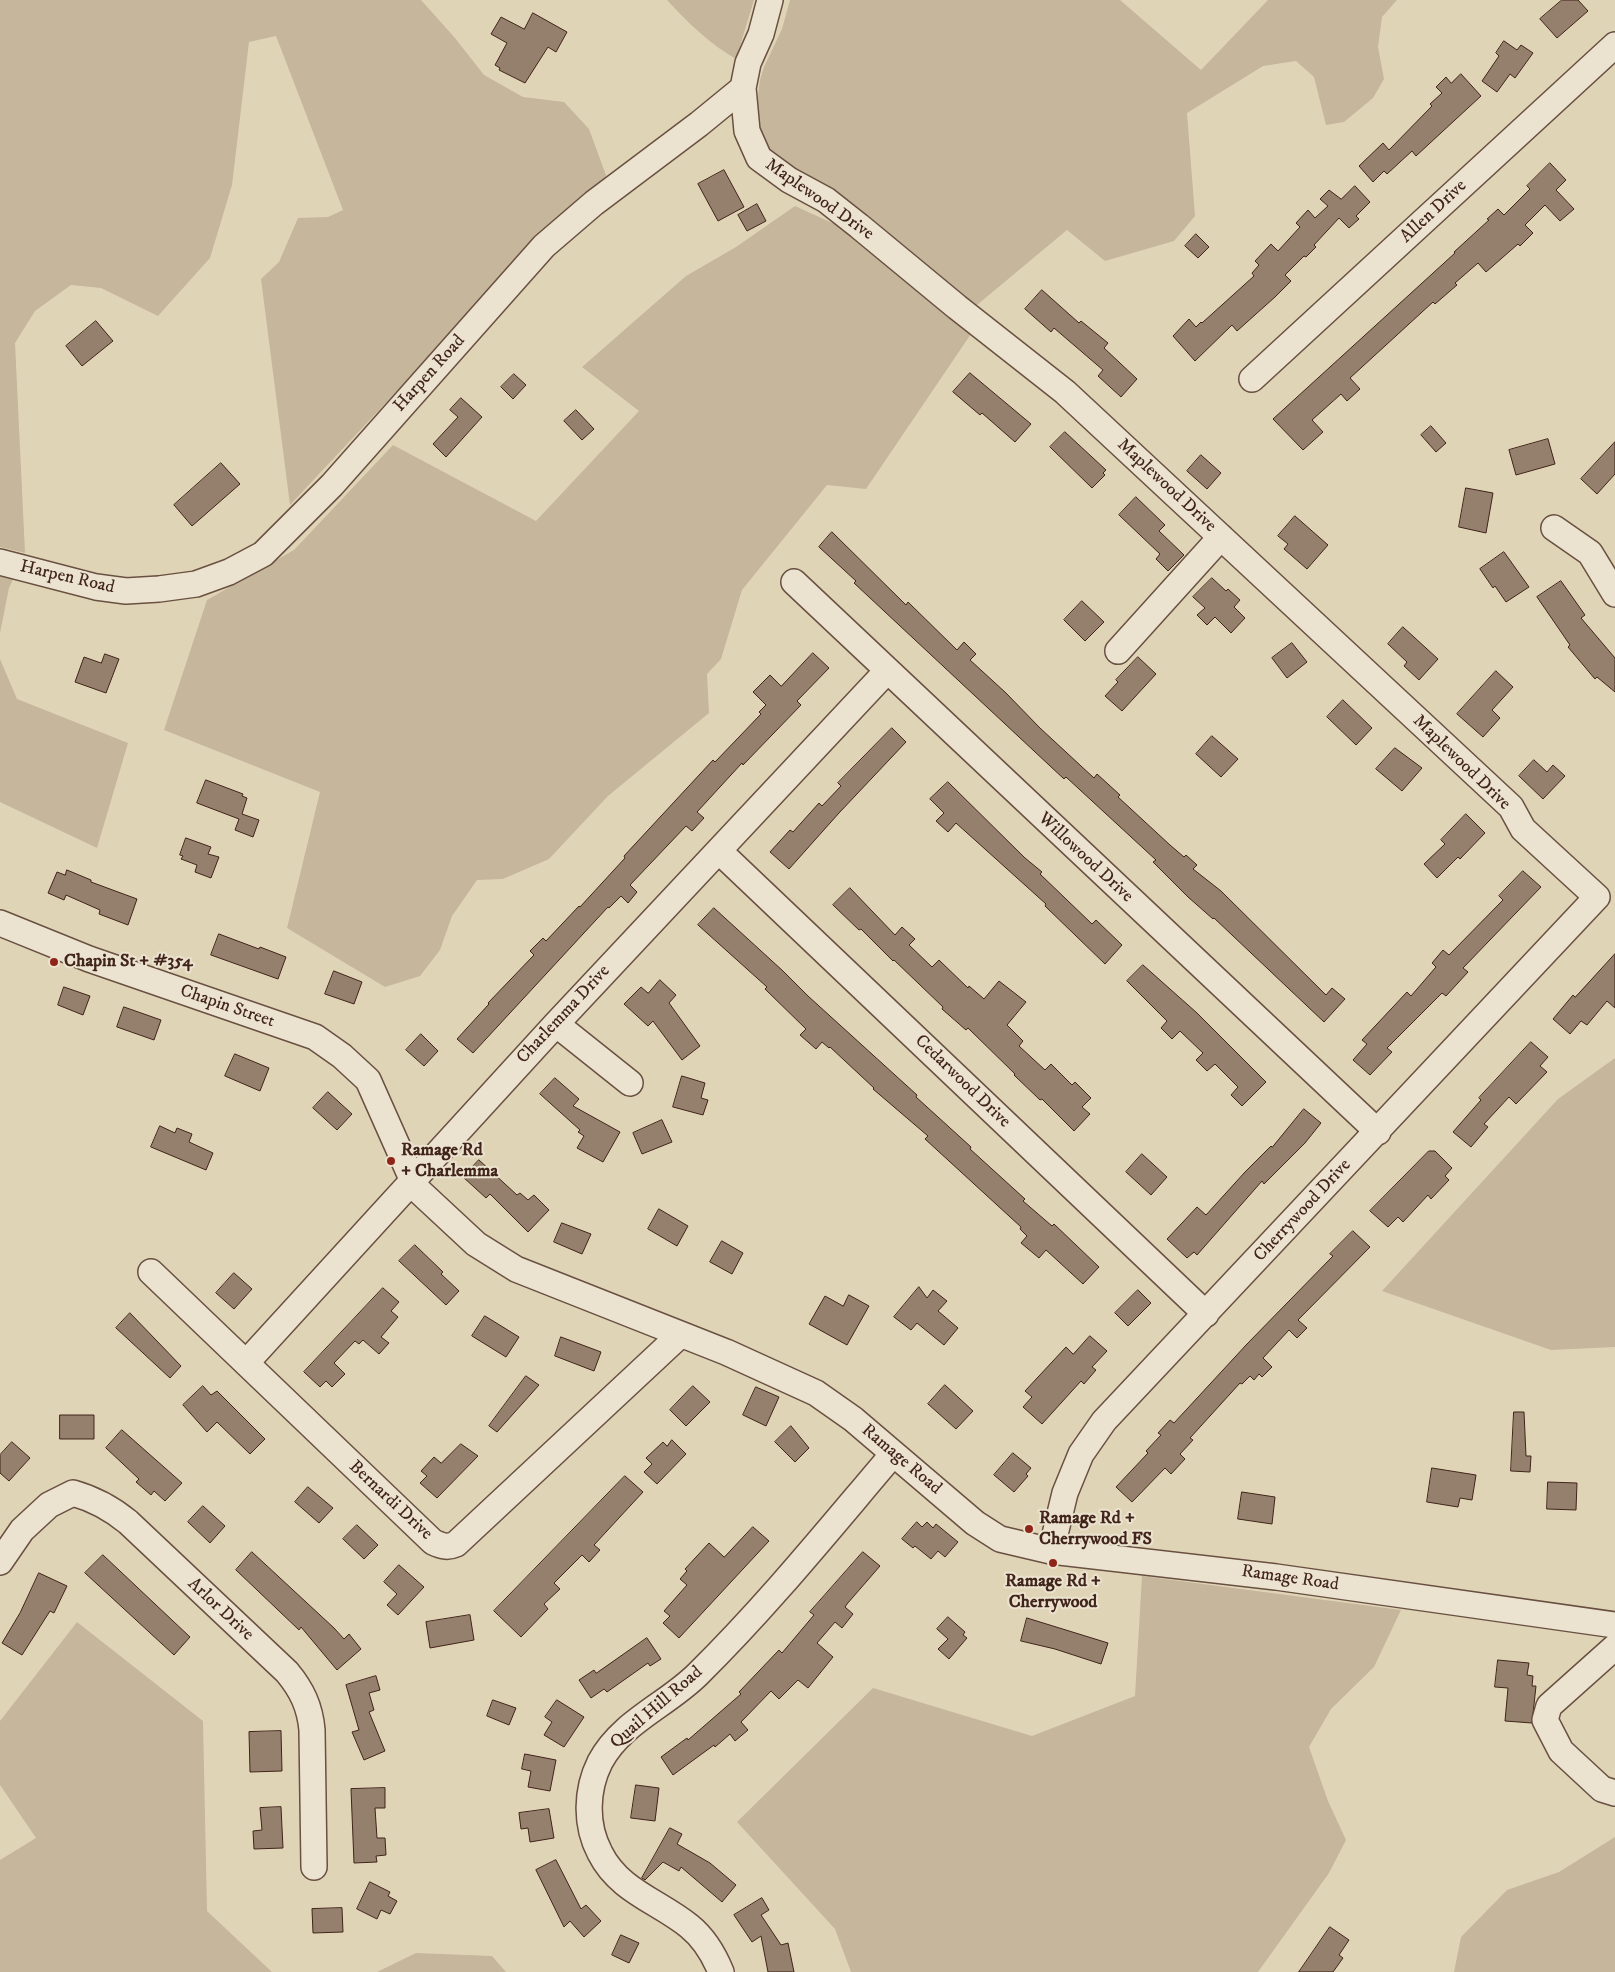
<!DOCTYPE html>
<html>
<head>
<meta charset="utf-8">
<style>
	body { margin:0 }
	canvas { display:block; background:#e0d4b7 }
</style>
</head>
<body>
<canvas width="1615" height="1972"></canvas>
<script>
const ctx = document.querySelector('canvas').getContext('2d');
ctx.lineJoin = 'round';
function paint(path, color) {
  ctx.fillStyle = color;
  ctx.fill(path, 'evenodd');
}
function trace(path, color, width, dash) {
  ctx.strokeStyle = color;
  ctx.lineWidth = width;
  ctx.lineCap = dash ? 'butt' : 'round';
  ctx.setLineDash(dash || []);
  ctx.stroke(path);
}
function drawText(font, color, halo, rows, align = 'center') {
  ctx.font = font + ' "IM FELL DW Pica",serif';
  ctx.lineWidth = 4;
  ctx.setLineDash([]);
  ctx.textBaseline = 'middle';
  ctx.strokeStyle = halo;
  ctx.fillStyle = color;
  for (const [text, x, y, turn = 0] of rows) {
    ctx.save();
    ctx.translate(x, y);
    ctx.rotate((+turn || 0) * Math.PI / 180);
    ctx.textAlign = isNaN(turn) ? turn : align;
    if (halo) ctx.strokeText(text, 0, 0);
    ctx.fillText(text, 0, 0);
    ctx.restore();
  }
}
const green = new Path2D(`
	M0 0H421L455 38 484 75 523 97 564 102 589 129 607 178 469 314 290 505 261 279 279 262 298 218 328 217 343 210 276 36 249 42 232 185 210 258 158 316 101 288 71 285 35 311 15 343 25 553 0 547Z
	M667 0H754L736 59C711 45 687 22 667 0Z
	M790 0H1120L1201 70 1268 0H1397L1382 17 1378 47 1384 79 1373 98 1344 122 1326 125 1314 77 1296 61 1263 66 1187 113 1195 216 1174 241 1105 261 1067 230 971 310 766 152 754 125 760 80 764 67 782 29Z
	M795 206 852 232 975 328 866 489 827 485 742 590 721 659 707 674 709 713 608 796 549 859 503 879 477 880 452 916 440 950 420 976 385 987 287 928 320 792 164 730 207 600 294 550 393 445 536 521 639 411 582 367 686 276 736 247Z
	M0 574 14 577 9 588 0 633Z
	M0 659 17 699 128 743 97 848 0 802Z
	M1615 1058V1347L1551 1350 1382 1291 1558 1099Z
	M1142 1576 1401 1610 1374 1667 1331 1709 1309 1747 1328 1801 1346 1840 1329 1873 1258 1972H851L835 1929 737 1822 873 1688 1032 1736 1135 1696Z
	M77 1622 203 1721 207 1911 272 1972H0V1860L36 1838 0 1785V1721Z
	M1615 1837V1972H1454L1461 1937 1507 1890 1559 1872Z
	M416 1953 492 1956 506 1972H377Z`);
const building = new Path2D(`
	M1562 0H1578L1588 11 1557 38 1540 19Z
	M533 13 567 32 556 52 548 47 525 83 499 70 500 68 495 65 507 43 491 34 501 17 524 29Z
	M1504 41 1517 50 1521 45 1533 53 1515 78 1510 74 1497 92 1482 81 1499 56 1496 53Z
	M1461 74 1481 96 1416 156 1412 151 1387 174 1384 171 1373 182 1359 166 1383 143 1389 150 1432 106 1430 104 1442 93 1436 87 1446 77 1451 83Z
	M1550 163 1566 180 1556 190 1574 209 1560 221 1545 205 1525 225 1533 233 1520 246 1518 244 1486 272 1478 263 1455 283 1457 285 1435 304 1433 302 1350 378 1360 389 1347 401 1341 394 1312 420 1323 432 1303 450 1273 419 1455 253 1454 252 1489 220 1487 219 1498 209 1504 215 1530 189 1527 186Z
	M724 170 744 207 718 221 698 184Z
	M1355 186 1370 202 1356 216 1359 219 1349 228 1339 218 1314 245 1316 247 1306 257 1304 256 1285 275 1291 281 1275 297 1237 331 1232 325 1195 361 1173 336 1189 319 1196 327 1201 322 1202 323 1254 276 1252 273 1259 265 1255 261 1271 244 1278 251 1300 227 1296 223 1308 210 1315 218 1328 206 1320 199 1329 190 1341 199Z
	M757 204 766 221 747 231 738 215Z
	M1196 234 1209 247 1198 258 1185 246Z
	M1042 290 1079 323 1081 321 1108 343 1104 348 1137 379 1121 397 1098 376 1103 370 1054 328 1051 332 1025 309Z
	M96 321 113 341 82 366 66 346Z
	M970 373 1031 424 1015 442 982 413 980 415 953 392Z
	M514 374 526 385 513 399 501 387Z
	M461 398 482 417 446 457 433 444 458 417 450 410Z
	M576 410 594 429 582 440 564 421Z
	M1431 426 1446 443 1436 452 1421 435Z
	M1065 432 1106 470 1103 473 1105 475 1092 488 1050 447Z
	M1548 439 1555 464 1516 475 1509 450Z
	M1615 442V474L1597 494 1581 479Z
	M1201 455 1221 473 1207 489 1187 471Z
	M221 463 240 484 192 526 174 505Z
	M1466 488 1493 493 1486 533 1459 527Z
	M1136 497 1165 525 1159 531 1184 555 1168 571 1156 559 1160 554 1119 515Z
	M1295 516 1328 545 1307 569 1284 549 1288 544 1278 536Z
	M832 532 906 605 908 602 957 650 964 642 976 654 970 660 1006 693 1040 728 1094 778 1097 774 1120 795 1118 797 1170 845 1184 857 1186 855 1197 865 1193 869 1221 891 1326 995 1332 988 1345 999 1324 1022 1214 918 1213 919 1188 897 1153 862 1156 860 1066 777 1064 779 854 583 856 581 819 547Z
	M1504 552 1529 587 1506 602 1495 586 1493 588 1480 569Z
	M1212 578 1226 591 1228 589 1240 600 1234 607 1245 618 1231 633 1215 617 1207 625 1197 615 1205 608 1193 597Z
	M1561 581 1585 615 1581 618 1615 658V692L1597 677 1595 679 1568 647 1570 645 1537 597Z
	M1082 601 1104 622 1085 641 1064 620Z
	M1403 627 1438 659 1419 680 1404 666 1407 662 1388 644Z
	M1292 643 1307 662 1287 678 1272 658Z
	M813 653 829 668 797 701 801 705 743 765 742 763 697 812 704 818 692 831 686 826 630 885 637 892 628 903 621 896 609 908 608 907 473 1053 457 1039 489 1004 488 1003 534 955 530 951 543 938 546 941 579 906 580 907 625 858 624 856 713 760 715 762 761 714 759 712 766 705 753 692 770 675 781 686Z
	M105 654 119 659 106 693 75 682 84 657 101 663Z
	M1138 657 1156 674 1122 711 1105 696 1118 682 1116 680Z
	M1496 671 1513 687 1492 710 1500 718 1483 737 1457 714Z
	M1343 700 1372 728 1356 745 1327 717Z
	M892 728 906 742 839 813 789 869 770 852 790 830 793 832 819 803 822 806 841 786 838 783Z
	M1212 736 1238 759 1221 777 1196 754Z
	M1395 748 1422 768 1402 791 1376 769Z
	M1534 760 1547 772 1553 765 1565 776 1543 799 1519 776Z
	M206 780 243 794 242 796 247 798 242 814 259 820 253 837 235 830 239 819 197 803Z
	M948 782 1025 858 1042 872 1040 874 1092 924 1096 920 1122 945 1105 964 1045 906 1046 904 956 823 948 832 936 821 944 813 930 799Z
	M1466 814 1485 833 1460 859 1458 857 1437 878 1424 864 1445 844 1441 840Z
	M186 838 211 847 208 854 219 857 211 878 195 872 197 865 181 859 183 856 180 855Z
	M67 870 91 880V882L137 899 128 925 99 914 100 910 66 895 64 900 48 893 57 872 65 875Z
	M1523 871 1541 887 1463 968 1468 972 1446 996 1442 993 1387 1048 1392 1052 1370 1075 1353 1060 1367 1044 1362 1040 1407 992 1411 996 1436 967 1432 963 1443 950 1449 955 1503 900 1499 896Z
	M850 888 895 935 902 927 915 939 909 945 932 967 939 960 968 988 969 986 984 999 999 981 1026 1002 1007 1025 1023 1041 1019 1046 1045 1070 1051 1064 1072 1085 1075 1082 1091 1098 1082 1107 1090 1114 1074 1131 1042 1099 1040 1100 1014 1075 1015 1074 968 1028 966 1030 942 1009 943 1007 894 960 893 961 861 929 859 930 833 905Z
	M714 908 783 971 808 996 917 1095 916 1097 971 1147 970 1149 1025 1199 1023 1201 1052 1226 1054 1224 1099 1267 1083 1284 1046 1250 1039 1258 1021 1243 1027 1236 1020 1229 1021 1227 925 1139 928 1136 873 1089 874 1088 830 1047 829 1048 822 1042 816 1049 800 1035 806 1029 765 989 767 987 698 925Z
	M219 934 259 949 260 947 286 957 278 979 211 955Z
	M1615 954V1008L1607 1001 1587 1025 1581 1021 1570 1034 1553 1019 1573 995 1575 997Z
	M1143 965 1197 1013 1266 1082 1242 1106 1231 1095 1238 1087 1215 1064 1207 1071 1196 1060 1203 1053 1180 1031 1172 1039 1161 1028 1167 1021 1127 981Z
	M334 971 362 982 354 1004 325 994Z
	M660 980 676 995 669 1003 700 1046 682 1060 653 1021 648 1026 624 1004 641 987 648 993Z
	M64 987 90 996 83 1015 58 1005Z
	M124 1007 161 1020 154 1040 117 1027Z
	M421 1034 438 1051 424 1066 406 1050Z
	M1531 1042 1548 1057 1540 1066 1547 1072 1516 1104 1509 1097 1484 1124 1488 1127 1471 1147 1453 1132 1481 1100 1479 1098Z
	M235 1054 269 1068 260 1091 225 1076Z
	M682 1076 705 1083 701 1098 708 1100 703 1115 673 1107Z
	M555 1078 579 1099 573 1106 620 1132 603 1162 577 1148 584 1136 578 1132 580 1130 540 1094Z
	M328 1092 352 1114 337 1130 313 1108Z
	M1304 1109 1321 1123 1305 1143 1264 1184 1262 1181 1197 1255 1194 1252 1187 1258 1167 1239 1197 1207 1206 1215 1245 1172 1271 1146 1272 1147Z
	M662 1120 672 1142 642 1154 633 1133Z
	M160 1126 175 1133 177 1128 192 1134 189 1142 213 1153 206 1170 151 1147Z
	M1429 1151H1435L1452 1168 1445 1176 1449 1180 1431 1199 1428 1195 1403 1222 1398 1217 1388 1227 1370 1211Z
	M1142 1154 1167 1177 1151 1195 1126 1172Z
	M479 1160 517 1195 520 1193 528 1200 534 1195 549 1210 528 1232 490 1194 486 1198 463 1177Z
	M659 1209 688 1226 677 1246 648 1229Z
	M562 1223 591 1234 582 1254 554 1242Z
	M1353 1231 1370 1247 1298 1320 1307 1328 1297 1338 1289 1330 1263 1358 1272 1367 1262 1377 1259 1374 1254 1380 1250 1376 1242 1384 1240 1383 1190 1438 1193 1440 1180 1454 1185 1459 1171 1474 1165 1468 1132 1502 1116 1487 1148 1453 1146 1451 1161 1435 1158 1433 1170 1420 1174 1423 1247 1344 1333 1256 1330 1254Z
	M722 1241 743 1253 732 1274 710 1262Z
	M415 1245 443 1272 441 1274 459 1291 446 1305 399 1261Z
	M234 1273 252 1289 234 1309 216 1293Z
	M919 1287 927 1298 933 1290 947 1301 938 1311 958 1328 944 1345 917 1323 911 1330 894 1317Z
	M383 1288 399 1302 391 1311 398 1317 381 1337 389 1343 379 1354 363 1340 359 1344 355 1341 334 1363 345 1374 332 1387 326 1381 320 1387 304 1372Z
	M1138 1290 1151 1303 1128 1326 1115 1313Z
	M849 1295 869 1306 847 1345 809 1324 825 1296 843 1306Z
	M130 1313 181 1366 170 1378 116 1328Z
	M485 1316 519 1337 506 1357 472 1336Z
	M1090 1336 1107 1351 1092 1367 1096 1370 1084 1384 1081 1381 1042 1424 1023 1407 1032 1397 1025 1391 1066 1347 1073 1354Z
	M561 1337 601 1352 594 1371 555 1356Z
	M526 1376 539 1385 497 1432 489 1426Z
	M945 1385 973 1411 956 1429 928 1404Z
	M203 1386 211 1395 217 1391 265 1439 250 1454 217 1422 207 1432 183 1405Z
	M693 1386 710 1402 686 1426 670 1410Z
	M756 1387 779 1397 766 1426 743 1415Z
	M1514 1412H1524L1526 1456H1531L1530 1472 1511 1471Z
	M60 1415H94V1439H60Z
	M791 1426 809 1448 795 1462 775 1442Z
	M122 1430 182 1483 165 1501 154 1491 151 1495 136 1482 139 1479 106 1448Z
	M672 1440 686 1454 657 1484 644 1472 652 1464 646 1458 663 1442 667 1446Z
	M12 1442 30 1458 9 1481 0 1473V1455Z
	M461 1444 478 1456 437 1498 420 1483 427 1476 421 1471 434 1457 441 1463Z
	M1013 1453 1031 1468 1026 1474 1028 1476 1014 1492 994 1475Z
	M1432 1468 1476 1475 1472 1500 1460 1498 1458 1507 1427 1502Z
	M625 1476 643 1492 594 1545 600 1550 589 1562 582 1555 554 1583 560 1589 544 1604 548 1609 521 1637 494 1611Z
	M1548 1482 1577 1483 1576 1510 1547 1509Z
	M308 1487 333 1508 319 1523 295 1502Z
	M1242 1492 1275 1497 1272 1524 1238 1519Z
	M203 1506 225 1526 210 1543 188 1522Z
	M917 1522 922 1527 927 1522 933 1528 936 1524 958 1542 945 1557 938 1551 931 1559 915 1546 913 1548 902 1539Z
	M357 1525 378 1545 364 1559 343 1539Z
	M753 1527 769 1541 679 1638 663 1623 670 1616 664 1611 687 1585 680 1579 687 1571 685 1569 709 1543 724 1557Z
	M252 1552 334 1628 344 1639 349 1634 361 1649 337 1670 301 1627 299 1630 236 1570Z
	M863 1552 880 1566 847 1604 845 1607 853 1614 842 1628 835 1622 817 1643 833 1657 808 1688 798 1680 779 1699 771 1691 741 1722 748 1730 735 1741 730 1734 715 1747 714 1745 673 1775 661 1757 687 1738 688 1740 741 1694 739 1692 779 1650 782 1653 814 1615 810 1612Z
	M103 1555 190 1637 174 1655 85 1573Z
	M399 1565 424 1587 398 1615 387 1605 397 1594 384 1582Z
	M39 1573 67 1586 54 1613 50 1611 22 1655 2 1643 20 1613Z
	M470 1615 474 1640 430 1648 426 1622Z
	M948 1617 965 1632 963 1635 967 1638 949 1659 938 1649 948 1639 937 1629Z
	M1027 1618 1108 1643 1101 1664 1055 1649 1021 1641Z
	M647 1638 661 1659 650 1666 648 1663 607 1692 604 1689 591 1698 579 1680 594 1670 596 1673Z
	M1498 1660 1529 1663 1527 1675 1533 1676 1532 1686H1536L1532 1723 1505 1721 1508 1688 1495 1687Z
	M376 1676 380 1690 369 1693 374 1710 369 1712 385 1751 364 1760 352 1732 359 1730 346 1685Z
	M493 1700 516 1708 509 1725 487 1716Z
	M557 1700 584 1717 564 1747 544 1735 552 1722 545 1717Z
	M281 1731 282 1771 250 1772 249 1732Z
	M525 1754 556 1760 550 1791 528 1787 531 1771 522 1769Z
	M636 1785 659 1788 655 1821 631 1818Z
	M385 1788V1808H375L377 1838H385L386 1855 376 1856 377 1862 354 1863 351 1789Z
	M281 1807 283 1848 254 1849 253 1831 262 1830 260 1808Z
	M549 1809 554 1838 530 1842 528 1828 521 1829 519 1813Z
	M670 1828 682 1834 677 1844 710 1863 736 1885 722 1902 681 1867 679 1871 663 1862 645 1880 642 1878Z
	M556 1860 581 1909 586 1905 601 1921 584 1937 570 1921 564 1927 536 1870Z
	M370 1882 390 1892 388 1896 397 1901 390 1914 381 1910 377 1919 357 1909Z
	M762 1898 769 1910 761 1915 781 1945 788 1943 794 1972H768L761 1936 752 1942 734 1915Z
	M342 1908 343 1932 313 1933 312 1909Z
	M1330 1927 1349 1940 1339 1955 1343 1958 1333 1972H1299Z
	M621 1935 639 1943 629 1963 612 1955Z`);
const minor = new Path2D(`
	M770 0 761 34 748 63 743 88 747 131 759 158 789 180 826 200 859 226 957 307 1065 392 1511 807 1523 829 1597 897 1104 1421 1081 1454 1065 1493 1051 1551
	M1252 379 1615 45
	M1554 528 1590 553 1615 594
	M0 562 96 587 126 591 159 589 196 584 229 572 263 554 332 485 544 246 594 203 699 124 743 88
	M794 582 1378 1132
	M1118 651 1221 537
	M719 851 1206 1314
	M0 923 89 959 315 1037 342 1056 368 1080 412 1179 419 1191 476 1244 516 1269 726 1352 816 1393 853 1419 975 1523 1000 1539 1051 1551 1276 1577 1615 1625
	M556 1024 630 1083
	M151 1272 433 1542C442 1546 447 1548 456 1544L680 1335
	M246 1363 556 1024 887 671
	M0 1562 22 1530 49 1505 73 1493C94 1499 111 1508 128 1522L287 1672C302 1690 310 1707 312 1730L314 1867
	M1615 1647 1549 1706 1545 1720 1561 1751 1602 1789 1615 1793
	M721 1972C714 1955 704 1938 689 1926 658 1901 619 1891 600 1853 585 1825 586 1790 600 1762 621 1722 667 1705 698 1674 768 1605 830 1528 893 1454`);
const markers = [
	[54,962,5,"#8f2418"],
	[391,1161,5,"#8f2418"],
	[1029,1529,5,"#8f2418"],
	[1053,1563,5,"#8f2418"]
];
const streetNames = [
	["Maplewood Drive",819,200,35],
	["Allen Drive",1434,212,-43],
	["Harpen Road",430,374,-48],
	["Maplewood Drive",1166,486,43],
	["Harpen Road",67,578,13],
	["Maplewood Drive",1461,763,44],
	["Willowood Drive",1085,858,43],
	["Chapin Street",227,1007,19],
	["Charlemma Drive",564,1015,-47],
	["Cedarwood Drive",962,1082,44],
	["Cherrywood Drive",1303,1211,-47],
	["Ramage Road",901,1460,40],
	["Bernardi Drive",390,1501,43],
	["Ramage Road",1290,1579,8],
	["Arlor Drive",220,1610,43],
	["Quail Hill Road",657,1708,-41]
];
const poiNames = [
	["Chapin St + #354",64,962],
	["Ramage Rd",401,1151],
	["+ Charlemma",401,1172],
	["Ramage Rd +",1039,1519],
	["Cherrywood FS",1039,1540],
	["Ramage Rd +",1053,1582,"center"],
	["Cherrywood",1053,1603,"center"]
];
paint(green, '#c5b69c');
paint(building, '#94806c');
trace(building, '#41241a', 1);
trace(minor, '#695041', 28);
trace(minor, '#ebe3d0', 25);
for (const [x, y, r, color] of markers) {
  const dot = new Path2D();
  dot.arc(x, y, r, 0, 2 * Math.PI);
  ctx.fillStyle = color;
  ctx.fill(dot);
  trace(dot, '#ebe3d0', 2);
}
drawText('18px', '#41241a', '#ebe3d0', streetNames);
drawText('bold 18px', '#41241a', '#ebe3d0', poiNames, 'left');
</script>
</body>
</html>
